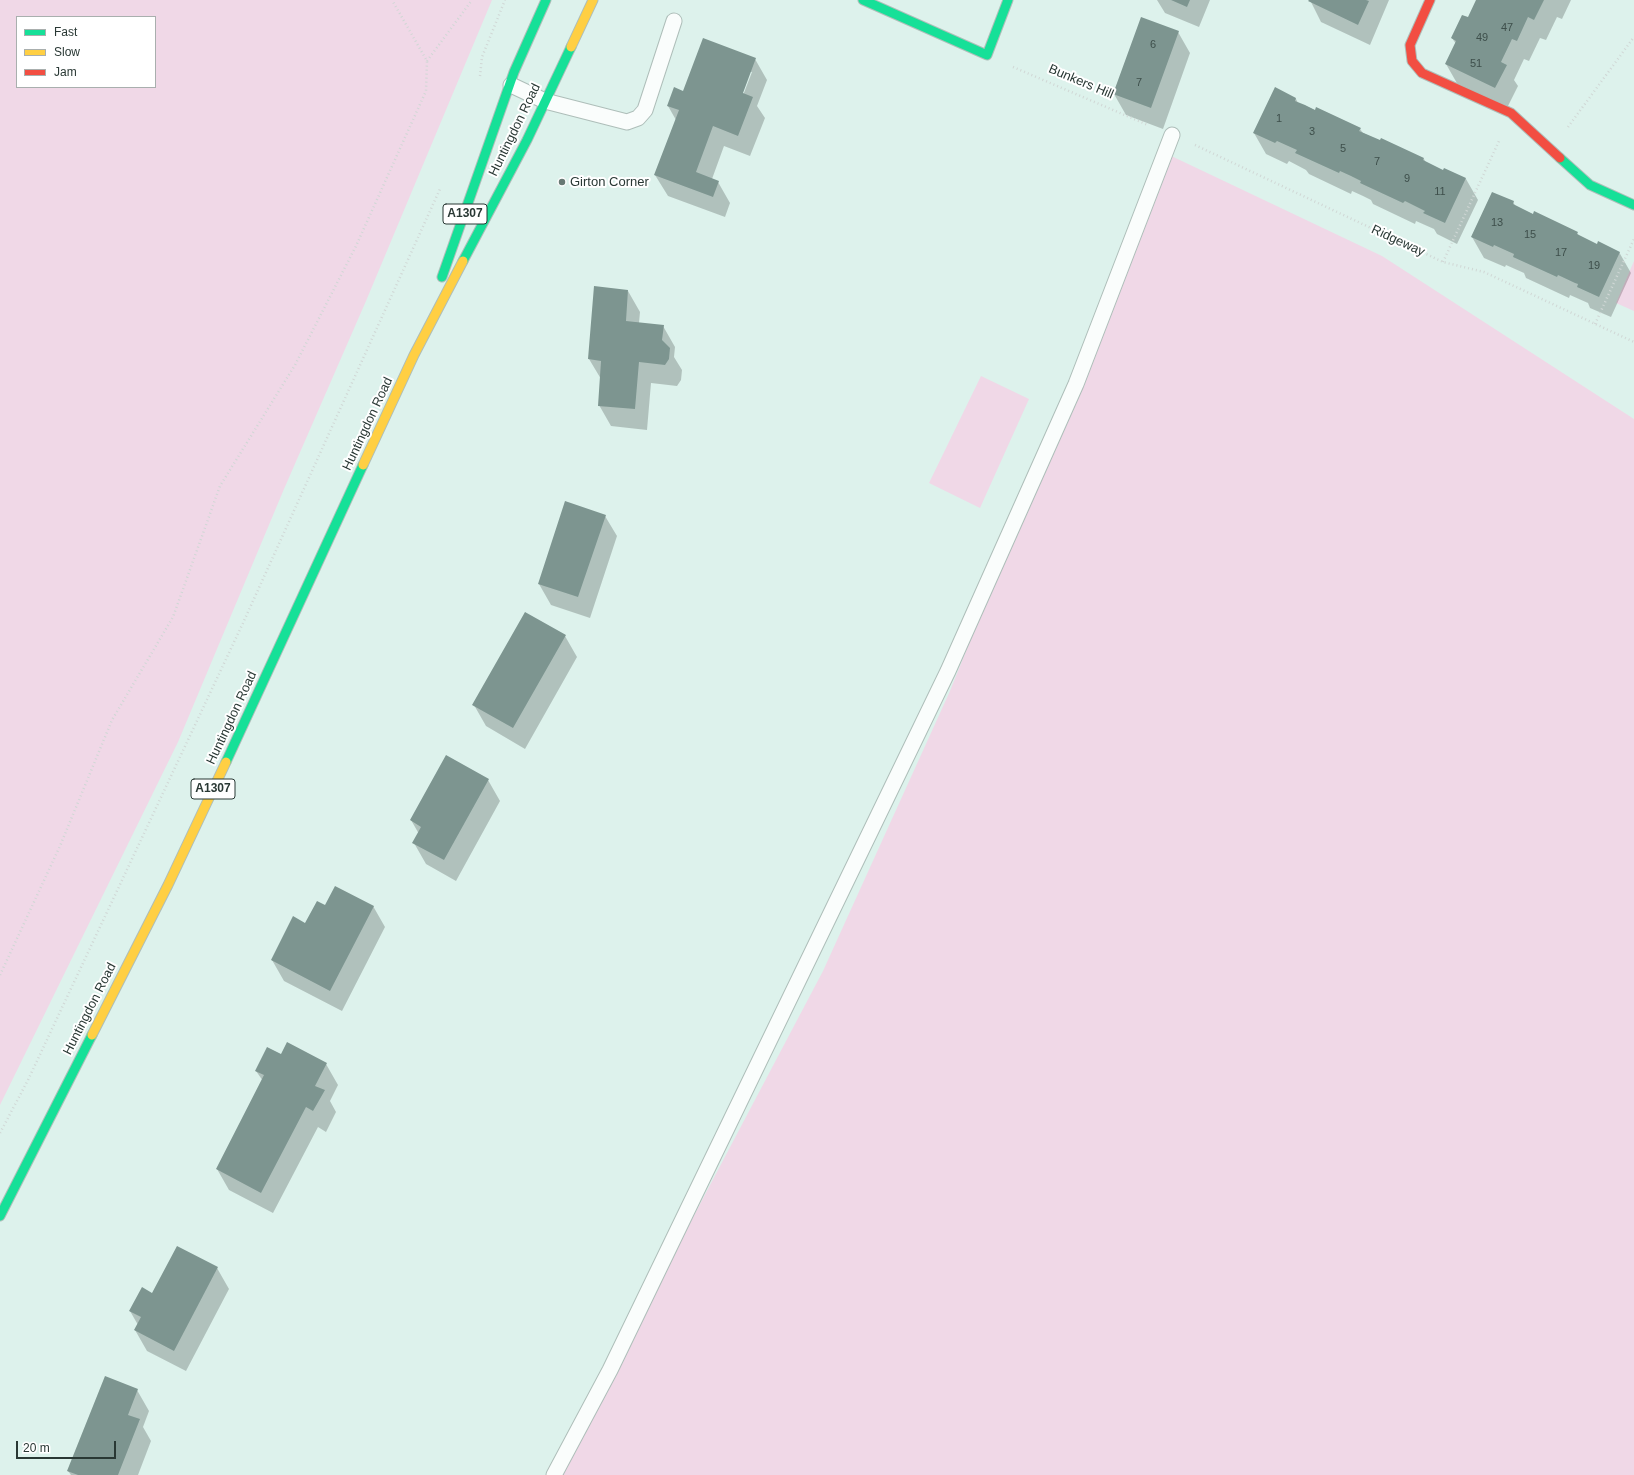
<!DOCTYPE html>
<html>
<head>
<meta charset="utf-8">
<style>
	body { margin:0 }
	#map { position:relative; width:1634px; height:1475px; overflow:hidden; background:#ddf2ec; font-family:Helvetica,sans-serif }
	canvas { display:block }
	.legend { position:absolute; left:16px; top:16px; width:140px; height:72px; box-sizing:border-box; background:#fff; border:1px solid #a9afae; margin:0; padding:5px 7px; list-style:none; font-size:12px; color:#293834 }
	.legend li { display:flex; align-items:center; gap:8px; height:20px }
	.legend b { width:20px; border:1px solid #a9afae }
	.scale { position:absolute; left:16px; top:1441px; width:100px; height:18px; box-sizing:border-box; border:2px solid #293834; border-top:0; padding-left:5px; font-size:12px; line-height:14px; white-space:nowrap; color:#293834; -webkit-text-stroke:3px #fff; paint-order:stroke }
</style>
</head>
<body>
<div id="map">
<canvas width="1634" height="1475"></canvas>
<ul class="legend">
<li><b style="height:5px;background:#16e098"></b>Fast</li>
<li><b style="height:5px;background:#ffcf43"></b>Slow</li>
<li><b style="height:5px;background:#f24e42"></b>Jam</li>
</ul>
<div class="scale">20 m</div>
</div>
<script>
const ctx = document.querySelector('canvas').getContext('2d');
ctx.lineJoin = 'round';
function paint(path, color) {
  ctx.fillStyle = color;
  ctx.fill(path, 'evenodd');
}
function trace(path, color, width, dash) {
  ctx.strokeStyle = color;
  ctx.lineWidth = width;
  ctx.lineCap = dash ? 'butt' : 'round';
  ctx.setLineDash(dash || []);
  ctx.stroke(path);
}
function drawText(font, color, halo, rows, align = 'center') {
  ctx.font = font + ' Helvetica,sans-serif';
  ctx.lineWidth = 4;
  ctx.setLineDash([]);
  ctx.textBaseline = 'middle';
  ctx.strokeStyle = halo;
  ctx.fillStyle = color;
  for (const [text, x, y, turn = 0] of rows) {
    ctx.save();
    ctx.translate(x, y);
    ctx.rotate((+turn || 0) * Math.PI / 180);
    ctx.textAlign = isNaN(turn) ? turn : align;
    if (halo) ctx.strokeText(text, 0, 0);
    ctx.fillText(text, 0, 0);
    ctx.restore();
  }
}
const green = new Path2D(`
	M0 0H492L366 301 284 489 178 742 0 1105ZM17 17H155V87H17Z
	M1165 153 1382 256 1634 419V1475H557L823 971 950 691Z
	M1634 261V311L1616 303Z
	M981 376 1029 399 980 508 929 483Z`);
const shadow = new Path2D(`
	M1157 0H1210L1199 27 1165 13Z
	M1310 0H1389L1370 45 1321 22Z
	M1477 0H1571L1562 19 1557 17 1546 40 1540 38 1529 61 1524 59 1514 80 1518 86 1507 108 1458 85 1446 64 1456 44 1452 38 1468 19Z
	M1178 32 1190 53 1163 129 1126 115 1114 94Z
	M755 59 767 80 757 106 765 118 750 156 724 146 712 179 718 182 730 203 725 217 668 196 655 175 676 120 668 106 684 92ZM749 72H752L742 98 740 97Z
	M1275 89 1296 99 1298 103 1360 129 1363 133 1380 141 1381 139 1424 159 1426 163 1444 171 1466 179 1478 200 1457 244 1437 234 1434 229 1416 221 1415 224 1373 204 1371 200 1363 196 1352 191 1351 194 1309 174 1306 170 1289 161 1287 164 1266 154 1254 133Z
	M1513 202 1516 207 1577 233 1580 237 1597 245 1619 252 1631 273 1611 317 1590 308 1588 303 1570 295 1569 298 1526 278 1524 273 1506 265 1505 267 1484 258 1472 237Z
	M628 291 640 312 639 323 663 326 675 347 674 357 682 370 681 380 677 386 651 383 647 430 611 426 599 405 601 379 589 359Z
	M605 516 617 536 590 618 551 605 539 584Z
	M565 636 577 657 525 749 486 726 474 705Z
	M488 780 500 801 456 881 426 864 414 843 419 834 411 820Z
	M373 906 385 927 342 1011 284 981 272 960 325 907Z
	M282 1056 326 1064 338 1085 330 1101 336 1112 326 1132 318 1127 273 1213 229 1190 217 1169 263 1081 256 1071Z
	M217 1268 229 1289 186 1371 147 1351 135 1330 138 1325 130 1311 153 1294Z
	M137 1390 149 1411 143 1427 151 1441 138 1475H71L68 1471Z`);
const building = new Path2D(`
	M1171 0H1190L1187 7Z
	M1309 0H1366L1369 1 1358 25 1308 1Z
	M1476 0H1544L1534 20 1528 17 1517 41 1512 39 1501 62 1507 65 1495 88 1445 64 1456 41 1451 38 1462 15 1468 17Z
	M1141 17 1179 31 1151 108 1113 94Z
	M703 38 756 58 743 93 753 97 738 136 713 126 696 172 719 181 713 197 654 175 679 110 667 106 674 87 683 91Z
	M1275 87 1296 98 1295 101 1305 105 1315 110 1316 107 1361 128 1359 131 1380 140 1381 138 1424 158 1423 160 1443 170 1444 168 1466 178 1445 223 1423 213 1425 211 1405 201 1403 203 1360 183 1361 181 1351 176 1340 171 1339 173 1295 153 1297 150 1277 141 1275 143 1253 133Z
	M1492 192 1514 201 1513 204 1533 214 1534 211 1578 232 1577 234 1597 244 1598 241 1620 252 1599 297 1577 287 1578 284 1575 283 1558 275 1557 277 1513 257 1514 254 1494 245 1493 247 1471 237Z
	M594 286 628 290 626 321 664 325 662 340 670 348 669 359 665 365 639 362 635 409 598 406 601 361 588 359Z
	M565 501 606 515 578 597 538 584Z
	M525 612 566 635 513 728 472 705Z
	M446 755 489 779 444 860 412 843 421 827 410 820Z
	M335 886 374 906 330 991 271 960 293 916 305 923 317 901 325 905Z
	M287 1042 327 1063 315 1086 325 1090 313 1111 306 1107 261 1193 216 1169 264 1075 255 1071 267 1047 281 1054Z
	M177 1246 218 1267 174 1351 134 1330 141 1317 129 1311 142 1287 152 1293Z
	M105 1376 138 1389 128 1415 140 1419 118 1475H78L67 1471Z`);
const path = new Path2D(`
	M427 61 472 0
	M1013 67 1148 125
	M480 76 482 57 505 0
	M1568 127 1634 37
	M1195 145 1443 262 1484 272 1634 342
	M1443 262 1499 141
	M1595 324 1634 239
	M0 975 60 846 112 720 173 617 220 486 295 365 356 246 426 91 427 61 392 0
	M0 1133 28 1080 243 623 440 189`);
const lane = new Path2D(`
	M511 85 545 101 627 122 638 118 645 110 674 21
	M554 1475 610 1370 948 671 1076 384 1172 135`);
const fast = new Path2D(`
	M863 0 987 55 1008 0
	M1560 158 1590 185 1634 205
	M463 261 527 140 571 47
	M442 277 514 72 546 0
	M226 762 363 465
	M0 1216 92 1035`);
const slow = new Path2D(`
	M571 47 593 0
	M363 465 414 355 463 261
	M92 1035 168 885 226 762`);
const jam = new Path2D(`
	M1430 0 1410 45 1412 61 1422 73 1511 113 1560 158`);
const markers = [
	[562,182,4,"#687974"]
];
const numberNames = [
	["47",1507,28],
	["49",1482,38],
	["6",1153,45],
	["51",1476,64],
	["7",1139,83],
	["1",1279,119],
	["3",1312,132],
	["5",1343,149],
	["7",1377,162],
	["9",1407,179],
	["11",1440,192],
	["13",1497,223],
	["15",1530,235],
	["17",1561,253],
	["19",1594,266]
];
const shields = [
	[465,214,44],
	[213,789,44]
];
const shieldNames = [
	["A1307",465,214],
	["A1307",213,789]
];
const streetNames = [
	["Bunkers Hill",1081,82,23],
	["Huntingdon Road",515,130,-64],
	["Ridgeway",1398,241,25],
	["Huntingdon Road",368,424,-65],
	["Huntingdon Road",232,718,-65],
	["Huntingdon Road",90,1009,-63]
];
const poiNames = [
	["Girton Corner",570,182]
];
paint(green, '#f0d8e7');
paint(shadow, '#0003');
paint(building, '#7d9590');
trace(lane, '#aebeb9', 17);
trace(fast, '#aebeb9', 11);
trace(slow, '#aebeb9', 11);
trace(jam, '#aebeb9', 11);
trace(path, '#d0d7d5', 2.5, [1, 3]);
trace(lane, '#fafdfc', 15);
trace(fast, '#16e098', 9);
trace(slow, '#ffcf43', 9);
trace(jam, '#f24e42', 9);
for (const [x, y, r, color] of markers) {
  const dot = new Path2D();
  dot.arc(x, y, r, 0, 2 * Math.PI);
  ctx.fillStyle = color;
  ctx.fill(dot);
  trace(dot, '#fff', 1.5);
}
drawText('11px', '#3e4f4b', null, numberNames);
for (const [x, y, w] of shields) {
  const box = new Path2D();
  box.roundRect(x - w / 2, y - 10, w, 20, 3);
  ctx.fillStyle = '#fff';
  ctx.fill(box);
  trace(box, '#293834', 1);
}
drawText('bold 12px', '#293834', null, shieldNames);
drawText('13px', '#293834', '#fff', streetNames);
drawText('13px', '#293834', '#fff', poiNames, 'left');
</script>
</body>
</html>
